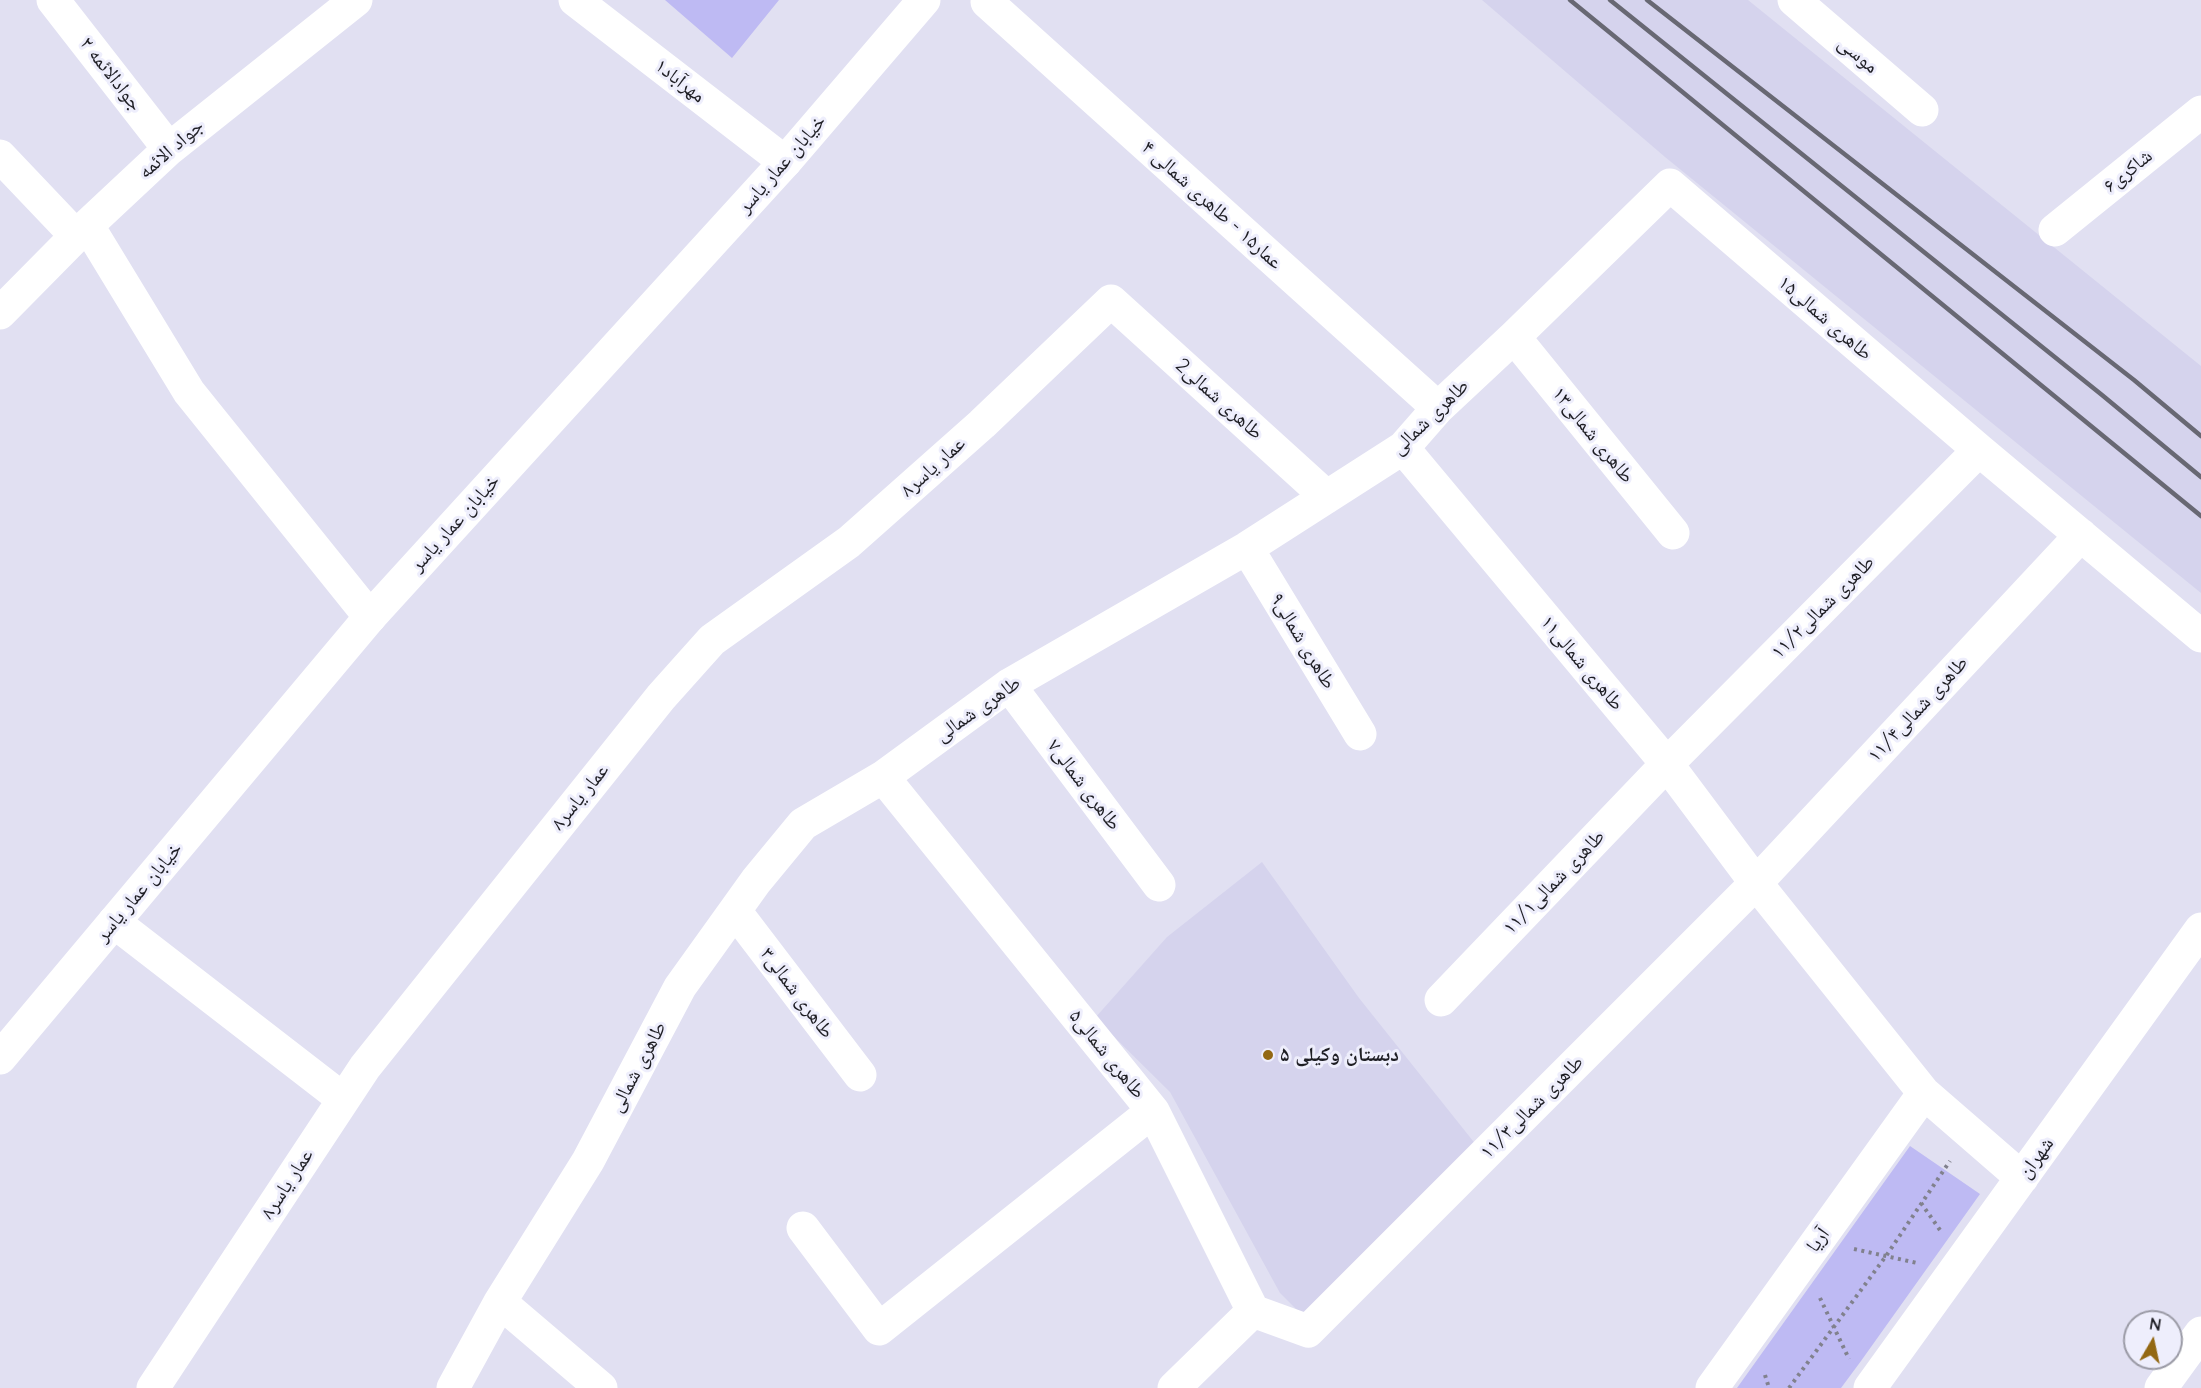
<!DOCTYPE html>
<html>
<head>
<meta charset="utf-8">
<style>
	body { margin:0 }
	#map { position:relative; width:2201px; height:1388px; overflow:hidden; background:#e1e0f2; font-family:Quicksand,sans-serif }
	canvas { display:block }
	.north { position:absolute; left:2123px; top:1310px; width:60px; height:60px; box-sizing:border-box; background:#eeeefc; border:2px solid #9b9ba6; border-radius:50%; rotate:9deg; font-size:16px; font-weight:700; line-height:24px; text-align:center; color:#1e1e24 }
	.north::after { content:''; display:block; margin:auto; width:21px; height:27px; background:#936813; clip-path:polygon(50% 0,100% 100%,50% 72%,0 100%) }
</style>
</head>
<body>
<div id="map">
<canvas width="2201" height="1388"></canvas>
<div class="north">N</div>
</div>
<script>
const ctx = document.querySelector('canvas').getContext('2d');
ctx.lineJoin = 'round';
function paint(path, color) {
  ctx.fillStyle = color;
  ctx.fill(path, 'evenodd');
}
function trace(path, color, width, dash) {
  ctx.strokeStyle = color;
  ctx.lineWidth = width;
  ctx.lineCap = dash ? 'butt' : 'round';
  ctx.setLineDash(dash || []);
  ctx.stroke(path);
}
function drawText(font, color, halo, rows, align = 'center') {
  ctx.font = font + ' Quicksand,"Noto Naskh Arabic",sans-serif';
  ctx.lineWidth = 6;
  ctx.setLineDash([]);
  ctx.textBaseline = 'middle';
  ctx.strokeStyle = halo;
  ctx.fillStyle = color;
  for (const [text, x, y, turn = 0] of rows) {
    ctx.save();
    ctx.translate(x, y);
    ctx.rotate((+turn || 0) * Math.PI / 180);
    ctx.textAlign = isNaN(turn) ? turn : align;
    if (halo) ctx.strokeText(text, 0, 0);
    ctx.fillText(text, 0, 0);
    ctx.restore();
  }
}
const built = new Path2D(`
	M1482 0H1748L2201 366V593L1665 157Z
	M1262 862 1359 998 1477 1146 1308 1321 1280 1293 1170 1092 1095 1018 1167 937Z`);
const green = new Path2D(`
	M665 0H779L732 58Z
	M1910 1146 1980 1194 1861 1361 1841 1388H1737Z`);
const path = new Path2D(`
	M1921 1203 1940 1230
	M1854 1249 1917 1263
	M1820 1298 1849 1359
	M1765 1375 1769 1388
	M1789 1388 1886 1256 1950 1161`);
const minor = new Path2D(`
	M53 0 169 149
	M575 0 785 162
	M1794 0 1922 110
	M987 2 1438 408
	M0 156 76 236
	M88 226 189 392 370 617
	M2055 230 2201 112
	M0 313 76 236 169 149 356 0
	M1514 337 1673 533
	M1403 448 1667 764 1756 883 1924 1093 2022 1178
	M1247 548 1360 734
	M1009 685 1159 885
	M883 777 1153 1111 1253 1311 1308 1331 1756 883 2081 535
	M735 911 860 1075
	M114 922 343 1099
	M1441 1000 1667 764 1979 450
	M803 1228 879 1329 1153 1111
	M500 1302 601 1388
	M153 1388 365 1067 661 697 712 640 849 542 982 424 1111 301 1327 497
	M453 1388 500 1302 588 1161 680 987 756 881 803 824 883 777 1009 685 1247 548 1403 448 1438 408 1514 337 1670 185 1979 450 2201 636
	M1174 1388 1253 1311
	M1712 1388 1924 1093
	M1870 1388 2201 929
	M2161 1388 2201 1333`);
const tertiary = new Path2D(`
	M0 1058 370 617 785 162 924 0`);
const rail = new Path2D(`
	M1570 0 2201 516
	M1610 0 2102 395 2201 477
	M1647 0 2134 380 2201 436`);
const markers = [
	[1268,1055,6,"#936813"]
];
const streetNames = [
	["موسی",1858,55,40],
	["جوادالائمه ۲",111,74,52],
	["مهرآباد۱",680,81,38],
	["جواد الائمه",171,149,-41],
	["خیابان عمار یاسر",782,164,-49],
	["شاکری۶",2128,171,-39],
	["عمار۱۵ - طاهری شمالی ۴",1212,205,42],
	["طاهری شمالی۱۵",1825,318,41],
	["طاهری شمالی2",1219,399,42],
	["طاهری شمالی",1430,417,-44],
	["طاهری شمالی۱۳",1593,435,51],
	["عمار یاسر۸",933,467,-42],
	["خیابان عمار یاسر",455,523,-48],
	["طاهری شمالی۱۱/۲",1823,607,-45],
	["طاهری شمالی۹",1303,641,59],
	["طاهری شمالی۱۱",1582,663,50],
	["طاهری شمالی",978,709,-35],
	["طاهری شمالی۱۱/۴",1918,709,-47],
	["طاهری شمالی۷",1084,785,53],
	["عمار یاسر۸",580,797,-51],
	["طاهری شمالی۱۱/۱",1554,882,-46],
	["خیابان عمار یاسر",139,892,-50],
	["طاهری شمالی۳",797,993,53],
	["طاهری شمالی۵",1107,1054,51],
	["طاهری شمالی",638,1067,-62],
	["طاهری شمالی۱۱/۳",1532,1107,-45],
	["شهران",2036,1158,-54],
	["عمار یاسر۸",287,1184,-57],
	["آریا",1818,1240,-54]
];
const poiNames = [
	["دبستان وکیلی ۵",1280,1055]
];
paint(built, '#d5d3ed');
paint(green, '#bebaf3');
trace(path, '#81818d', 4, [3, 4.5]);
trace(minor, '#fff', 33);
trace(tertiary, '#fff', 33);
trace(rail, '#686873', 4.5);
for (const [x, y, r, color] of markers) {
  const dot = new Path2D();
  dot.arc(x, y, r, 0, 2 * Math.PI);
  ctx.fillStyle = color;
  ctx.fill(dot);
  trace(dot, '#eeeefc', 2);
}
drawText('20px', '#1e1e24', '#eeeefc', streetNames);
drawText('bold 20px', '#1e1e24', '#eeeefc', poiNames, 'left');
</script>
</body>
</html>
